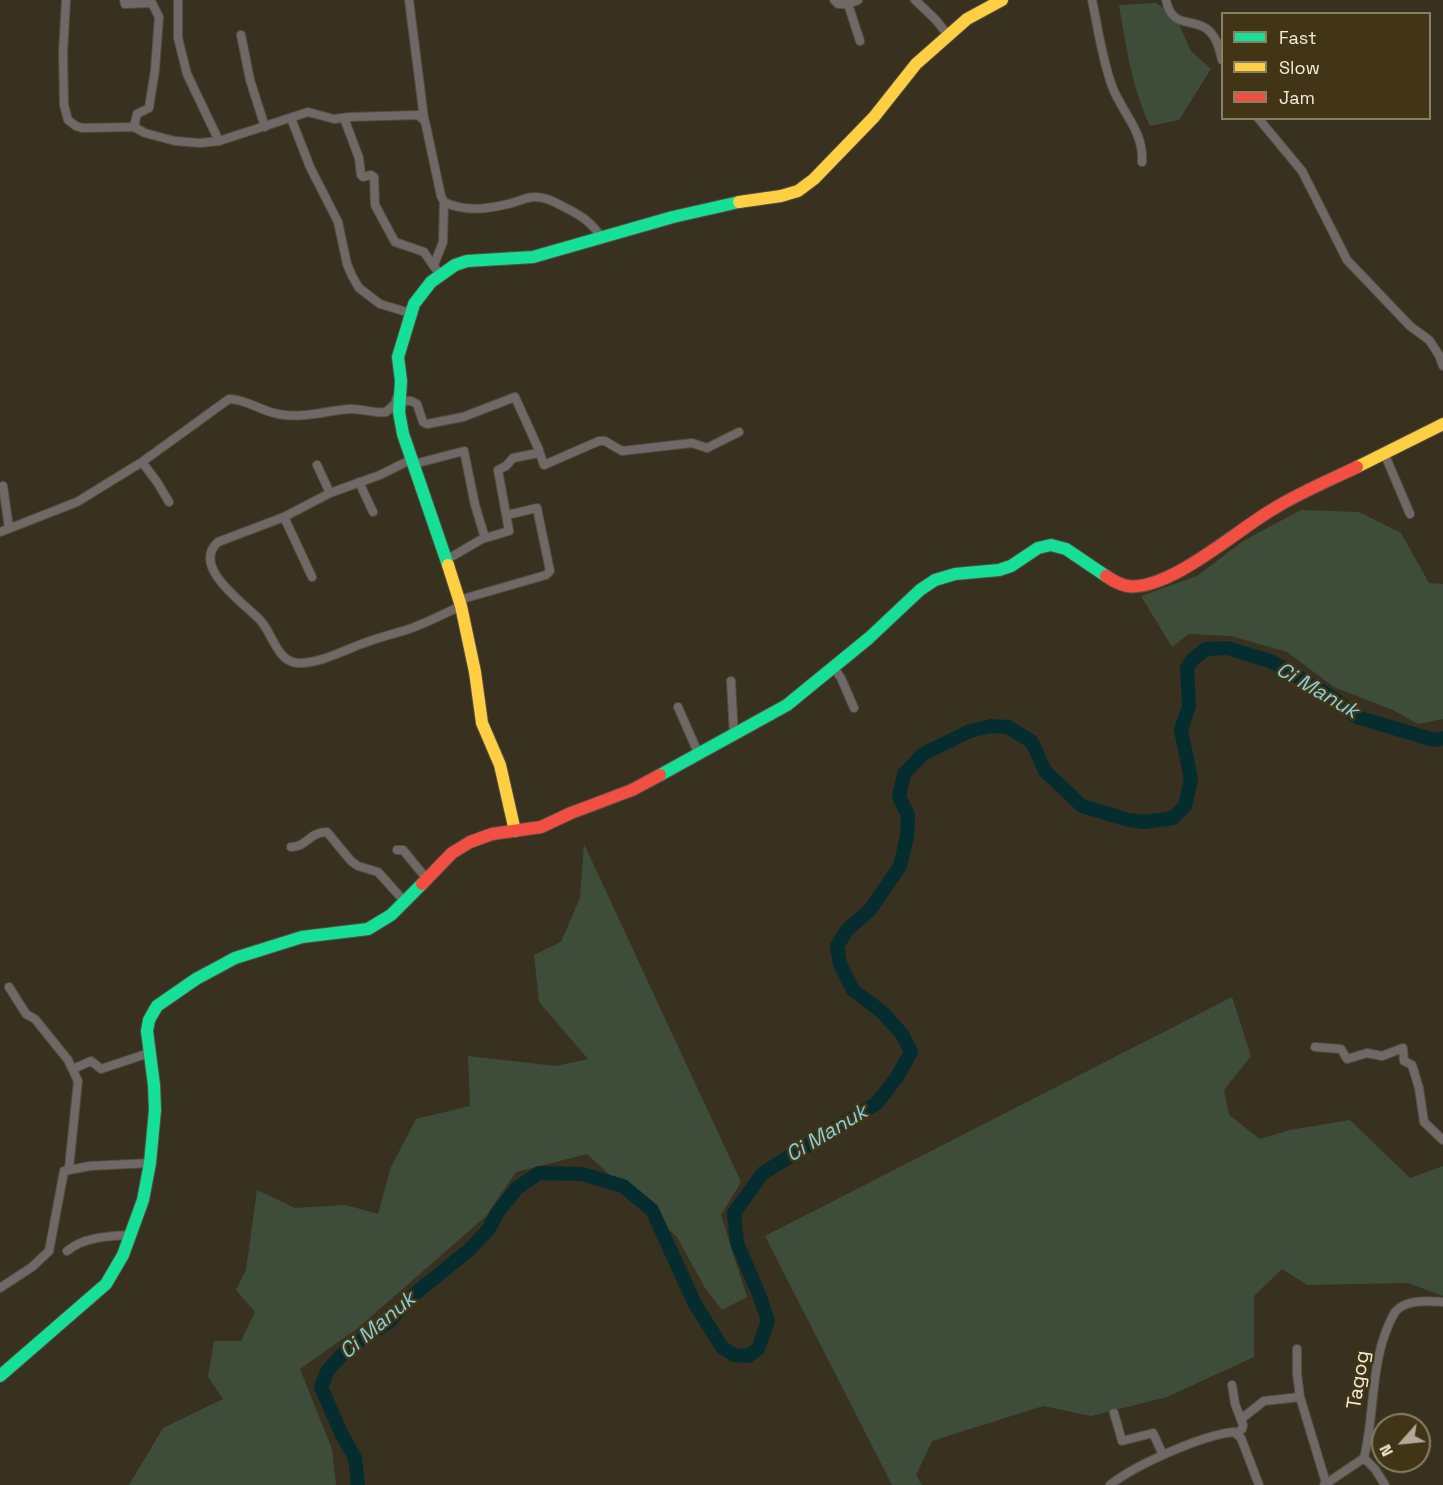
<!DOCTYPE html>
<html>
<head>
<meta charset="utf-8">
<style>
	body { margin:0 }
	#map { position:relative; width:1443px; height:1485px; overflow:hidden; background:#383120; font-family:"Space Grotesk",sans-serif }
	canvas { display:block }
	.legend { position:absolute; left:1221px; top:12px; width:210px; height:108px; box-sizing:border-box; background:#423516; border:2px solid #897f65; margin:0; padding:8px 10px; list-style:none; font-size:18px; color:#f4eddb }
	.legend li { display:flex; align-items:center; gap:12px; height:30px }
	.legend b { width:30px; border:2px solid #897f65 }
	.north { position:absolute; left:1371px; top:1413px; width:60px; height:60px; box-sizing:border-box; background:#423516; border:2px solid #897f65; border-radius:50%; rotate:243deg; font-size:16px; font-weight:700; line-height:24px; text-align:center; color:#f4eddb }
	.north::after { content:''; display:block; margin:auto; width:21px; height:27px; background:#b2ab9a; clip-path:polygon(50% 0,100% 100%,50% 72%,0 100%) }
</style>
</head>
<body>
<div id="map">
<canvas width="1443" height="1485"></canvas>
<ul class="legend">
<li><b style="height:8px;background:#16e098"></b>Fast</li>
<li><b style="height:8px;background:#ffcf43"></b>Slow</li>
<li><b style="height:8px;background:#f24e42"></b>Jam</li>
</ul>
<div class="north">N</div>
</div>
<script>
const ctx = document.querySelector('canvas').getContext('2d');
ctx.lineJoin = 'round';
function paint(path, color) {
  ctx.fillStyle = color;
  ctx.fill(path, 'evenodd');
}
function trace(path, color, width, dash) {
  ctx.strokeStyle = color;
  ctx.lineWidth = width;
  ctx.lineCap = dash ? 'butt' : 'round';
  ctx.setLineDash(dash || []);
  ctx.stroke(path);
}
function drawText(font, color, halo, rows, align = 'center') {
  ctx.font = font + ' "Space Grotesk",sans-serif';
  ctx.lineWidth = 5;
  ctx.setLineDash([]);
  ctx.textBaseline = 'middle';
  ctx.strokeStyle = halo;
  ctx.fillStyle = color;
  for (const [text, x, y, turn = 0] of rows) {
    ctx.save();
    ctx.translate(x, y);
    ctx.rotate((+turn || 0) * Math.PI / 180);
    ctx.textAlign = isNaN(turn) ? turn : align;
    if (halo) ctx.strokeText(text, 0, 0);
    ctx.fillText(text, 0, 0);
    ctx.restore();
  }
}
const green = new Path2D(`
	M1156 3 1176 18 1191 51 1211 69 1179 120 1150 126C1132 88 1126 46 1119 5Z
	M1301 510 1359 512 1401 533 1429 583 1443 584V719L1418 724 1393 710 1334 687 1287 652 1231 636 1189 634 1172 647 1141 596 1197 576 1243 541Z
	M584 844 741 1182 721 1215 747 1297 722 1310 705 1288 677 1237 587 1154 516 1172 486 1216 358 1328 300 1369 332 1449 336 1485H129L163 1428 223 1399 208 1377 214 1341H241L255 1312 236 1290 246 1270 257 1190 295 1208 346 1205 378 1214 391 1167 416 1119 470 1106 468 1056 556 1066 588 1059 539 1002 534 955 561 942 580 898Z
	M1232 997 1251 1056 1224 1090 1229 1115 1260 1139 1290 1130 1350 1120 1410 1178 1443 1166V1296L1408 1283 1307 1285 1282 1269 1254 1296V1357L1167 1397 1091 1416 1043 1406 932 1441 916 1475 922 1485H892L765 1236Z`);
const river = new Path2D(`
	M358 1485 355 1458 341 1433 321 1387 328 1370 348 1348 389 1322 411 1297 469 1250 488 1230 498 1212 517 1188 539 1173 582 1174 623 1186 652 1210 695 1304 722 1347 734 1355 748 1356 758 1349 768 1321 760 1297 737 1243 734 1213 763 1173 877 1103 897 1077 911 1052 902 1034 882 1012 853 990 840 964 837 946 847 930 870 910 900 866 907 837 908 815 899 797 904 774 923 754 970 731 991 726 1008 727 1032 742 1045 771 1082 806 1129 820 1144 822 1173 818 1185 806 1191 779 1181 730 1189 706 1187 668 1192 660 1206 649 1227 648 1270 661 1287 670 1333 698 1357 717 1434 740 1443 738`);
const street = new Path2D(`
	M66 0 63 53 64 105 68 120 76 126 82 128 134 127 145 133 175 141 200 143 219 141 308 112 334 119 350 117 418 115 425 121 441 196 444 202C465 212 487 209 508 204 517 202 526 197 535 197 547 197 556 203 566 208 582 216 591 222 601 237
	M124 0 125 4 152 3 159 17 155 70 149 108 137 114 134 127
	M178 0V38L187 74 219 141
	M409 0 424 118
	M834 0 838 4H848
	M858 0 848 4 860 41
	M915 0 935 19 948 35
	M1092 0C1098 28 1102 59 1112 86 1122 113 1144 131 1142 162
	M1166 0C1172 29 1190 17 1207 29 1217 37 1219 48 1222 60
	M241 35 250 80 265 127
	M291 118 310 167 338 222 347 264 352 276 359 288 380 304 410 313
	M344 118 359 158 361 175 363 177 371 175 374 177 375 205 395 242 424 252 440 275
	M1258 118 1302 171 1347 260 1410 326 1429 340 1439 355 1443 366
	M434 265 443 242 444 202
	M400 401H411L417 404 423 422 427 424 463 417 515 397 539 450 538 453 513 458 506 466 498 470 509 531 482 539 446 560
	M539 451 544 465 599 441H605L622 451 692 443 707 448 739 432
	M1384 453 1410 514
	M412 459 380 475 330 493 284 517 218 542C190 567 245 604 260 620 273 634 277 662 298 663 320 664 346 649 367 642 380 637 393 634 406 630 425 624 443 614 461 606
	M142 462 157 482 169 502
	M414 464 464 451 475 505 485 538
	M317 465 330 493
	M359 482 373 512
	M3 486 9 528
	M284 517 312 577
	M0 532 77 502 142 462 229 399C246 399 261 411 278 414 303 419 324 411 349 409 361 408 374 414 386 412L395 404 397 397
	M459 600 546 575 550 571 537 508 507 515
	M834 668 841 678 854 708
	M731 681 734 736
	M678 707 699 755
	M291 847C307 847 309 832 327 832L351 861 358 866 378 872 405 902
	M397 850H403L426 878
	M9 987 26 1014 35 1019 68 1060 78 1081 69 1168
	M1315 1047 1341 1049 1347 1059 1367 1053 1382 1056 1403 1048 1404 1061 1412 1065 1419 1088 1424 1122 1443 1140
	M73 1069 91 1061 101 1069 149 1053
	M67 1251C84 1237 109 1236 131 1235
	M0 1288 32 1267 49 1251 64 1171 90 1166 150 1163
	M1297 1349V1374L1300 1397 1326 1483
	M1232 1385 1235 1404 1243 1425 1242 1429 1237 1433
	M1114 1413 1122 1441 1153 1433 1163 1455
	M1241 1419 1264 1401 1300 1397
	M1364 1458 1375 1469 1385 1485
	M1110 1485C1135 1465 1202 1435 1234 1432L1241 1438 1259 1485
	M1324 1485 1364 1458C1376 1410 1369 1357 1395 1312 1406 1299 1427 1301 1443 1302`);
const fast = new Path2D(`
	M448 565 403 434 399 412 401 381 398 357 414 304 431 282 455 265 467 261 533 257 673 217 739 202
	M660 775 787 705 869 638 920 590 935 580 955 574 999 570 1011 566 1038 548 1051 545 1066 549 1106 576
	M0 1376 106 1284 123 1255 143 1200 150 1163 155 1110 154 1085 147 1031 149 1020 157 1006 196 979 235 958 302 937 368 929 391 915 422 884`);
const slow = new Path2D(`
	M739 202 781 196 798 191 814 179 874 117 916 64 967 19 1002 0
	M1357 467 1443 424
	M448 565 461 606 475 672 482 723 500 765 515 831`);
const jam = new Path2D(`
	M1106 576C1113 581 1119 584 1127 586 1169 592 1239 528 1275 508 1301 492 1330 480 1357 467
	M422 884 452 853 470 842 492 834 541 827 571 813 632 790 660 775`);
const streetNames = [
	["Tagog",1359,1380,-81]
];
const waterNames = [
	["Ci Manuk",1317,691,30],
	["Ci Manuk",827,1134,-31],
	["Ci Manuk",378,1326,-40]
];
paint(green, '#3e4d39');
trace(river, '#052c2f', 14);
trace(street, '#544e40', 10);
trace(fast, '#544e40', 14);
trace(slow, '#544e40', 14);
trace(jam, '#544e40', 14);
trace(street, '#6e6966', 8);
trace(fast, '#16e098', 12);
trace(slow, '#ffcf43', 12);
trace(jam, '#f24e42', 12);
drawText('20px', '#f4eddb', '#423516', streetNames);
drawText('italic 21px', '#85cedb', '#423516', waterNames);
</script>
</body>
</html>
